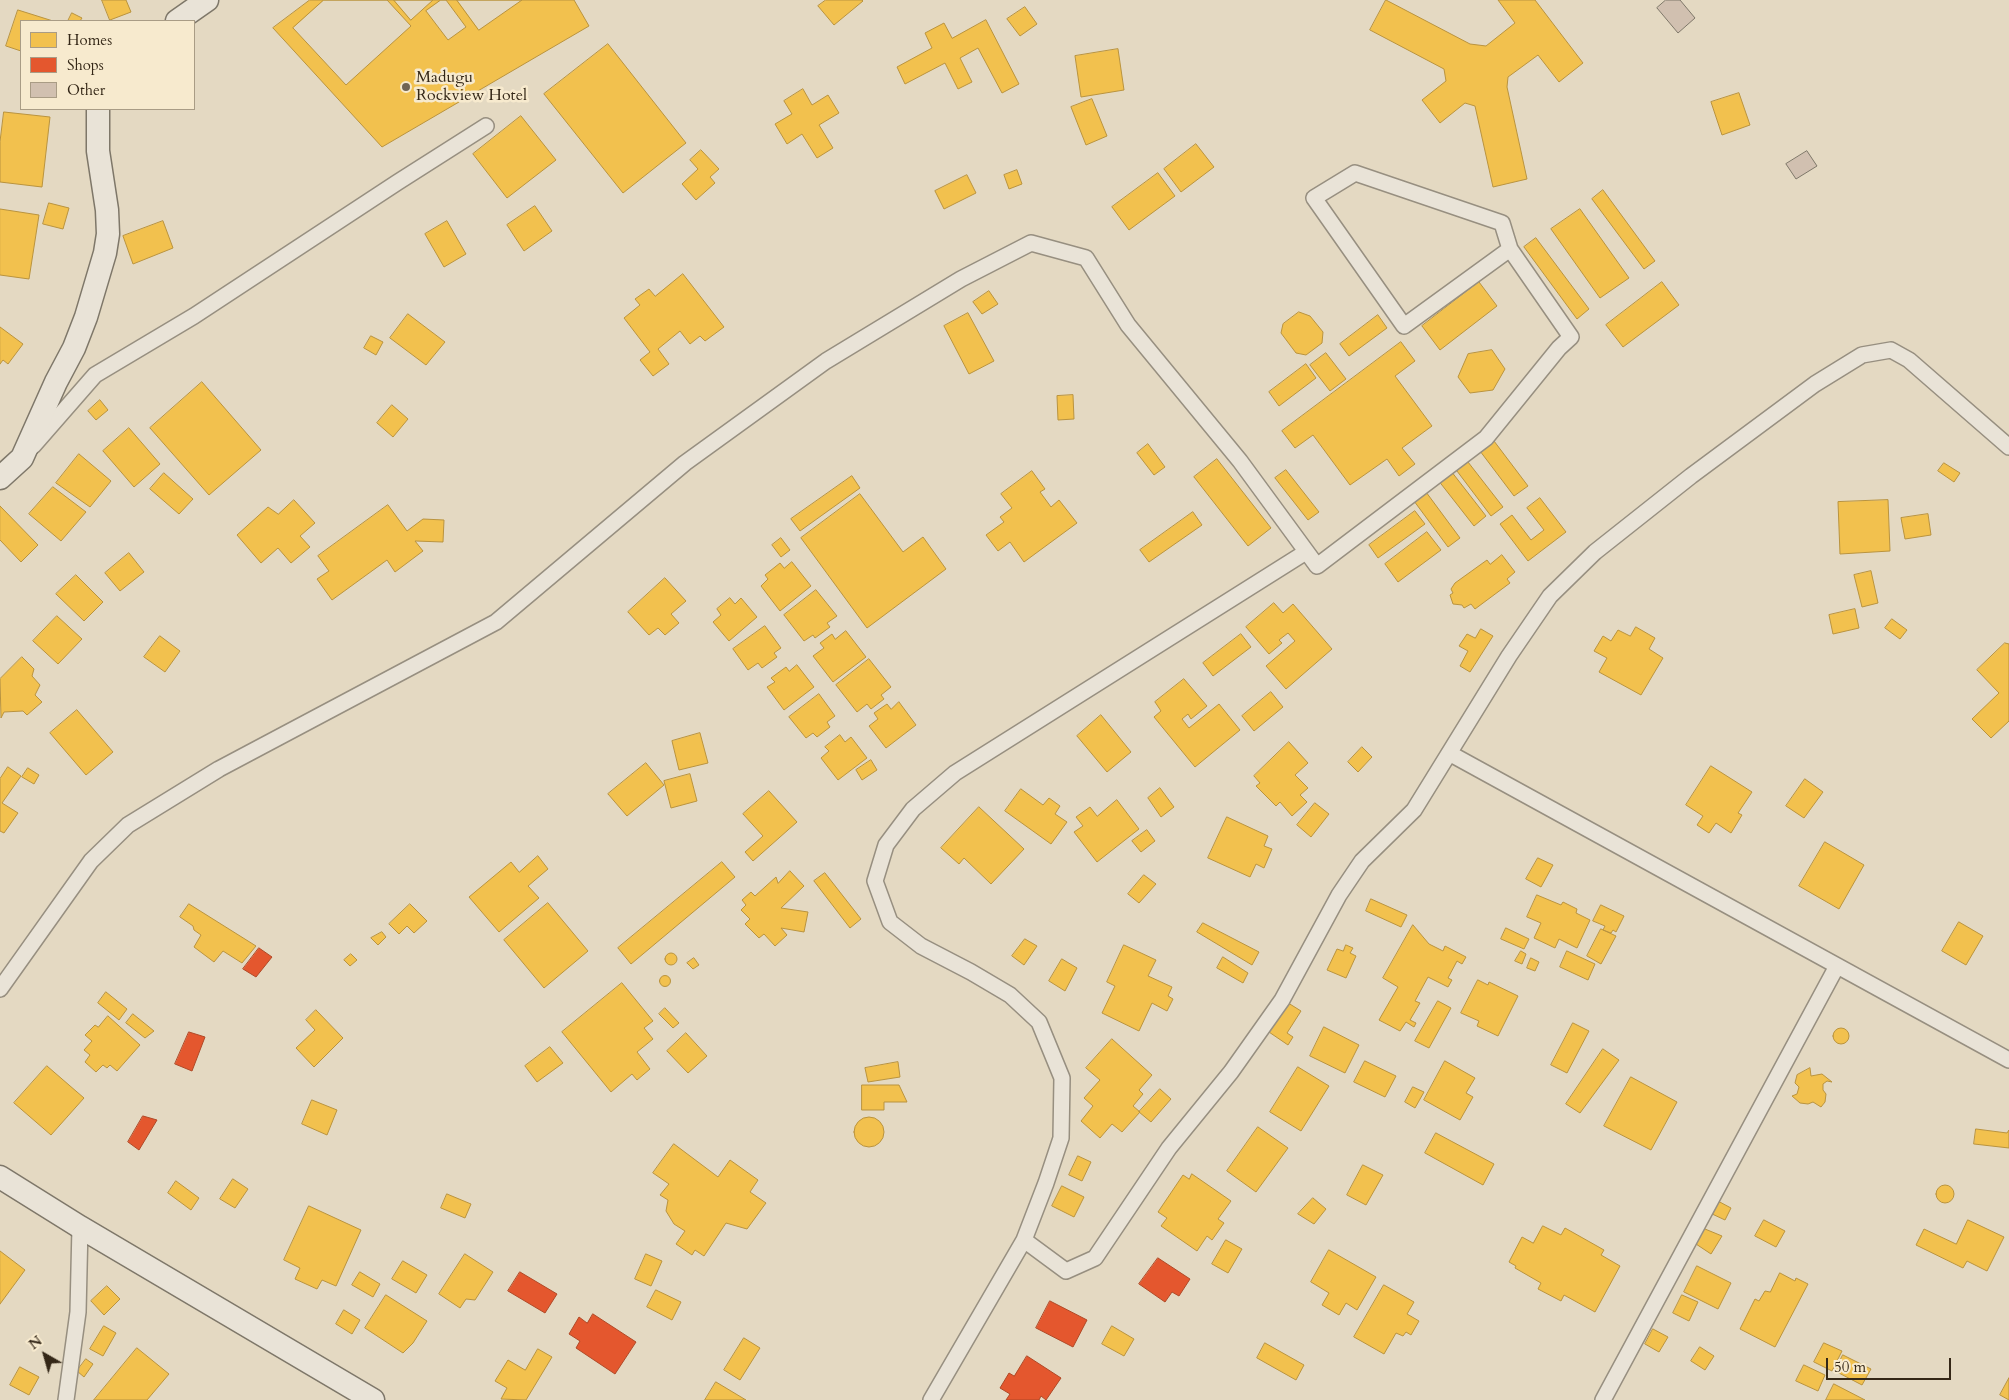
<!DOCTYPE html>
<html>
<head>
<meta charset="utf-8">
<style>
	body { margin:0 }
	#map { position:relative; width:2009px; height:1400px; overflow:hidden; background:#e4d9c2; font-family:Cardo,serif }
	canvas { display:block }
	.legend { position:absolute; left:20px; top:20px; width:175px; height:90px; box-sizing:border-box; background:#f7eace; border:1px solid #a99c85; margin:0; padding:6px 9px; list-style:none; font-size:15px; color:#342717 }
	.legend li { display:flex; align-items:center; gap:10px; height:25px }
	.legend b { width:25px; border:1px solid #a99c85 }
	.north { position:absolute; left:20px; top:1330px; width:50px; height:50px; -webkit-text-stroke:4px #f7eace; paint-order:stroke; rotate:322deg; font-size:14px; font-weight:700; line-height:20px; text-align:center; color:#342717 }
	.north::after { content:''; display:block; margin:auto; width:18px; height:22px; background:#342717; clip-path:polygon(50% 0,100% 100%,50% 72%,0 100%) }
	.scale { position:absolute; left:1826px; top:1358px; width:125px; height:22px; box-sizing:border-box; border:2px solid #342717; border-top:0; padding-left:6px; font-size:15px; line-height:18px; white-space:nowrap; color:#342717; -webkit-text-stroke:4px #f7eace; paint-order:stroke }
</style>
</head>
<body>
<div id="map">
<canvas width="2009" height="1400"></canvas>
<ul class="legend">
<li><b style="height:14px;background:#f2c14e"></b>Homes</li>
<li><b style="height:14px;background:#e4572e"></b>Shops</li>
<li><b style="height:14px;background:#d1c0b0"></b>Other</li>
</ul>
<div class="north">N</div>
<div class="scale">50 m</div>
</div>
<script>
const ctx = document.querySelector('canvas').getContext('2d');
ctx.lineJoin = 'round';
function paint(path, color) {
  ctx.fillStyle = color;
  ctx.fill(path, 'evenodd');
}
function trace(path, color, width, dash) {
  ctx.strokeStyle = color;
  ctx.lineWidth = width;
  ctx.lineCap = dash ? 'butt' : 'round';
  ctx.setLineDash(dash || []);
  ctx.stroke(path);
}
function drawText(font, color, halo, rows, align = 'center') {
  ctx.font = font + ' Cardo,serif';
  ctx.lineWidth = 5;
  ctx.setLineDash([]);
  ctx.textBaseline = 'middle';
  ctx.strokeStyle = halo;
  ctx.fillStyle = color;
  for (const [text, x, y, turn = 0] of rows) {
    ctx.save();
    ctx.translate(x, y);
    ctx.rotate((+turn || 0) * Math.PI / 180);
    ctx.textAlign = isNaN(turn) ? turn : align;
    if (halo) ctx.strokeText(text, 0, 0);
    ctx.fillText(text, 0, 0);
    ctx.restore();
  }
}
const homes = new Path2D(`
	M102 0H126L131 12 110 20Z
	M310 0H574L589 26 382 147 273 28Z
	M324 0H387L411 26 346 85 293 28Z
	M394 0H433L411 20Z
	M441 0H446L466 27 448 40 426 11Z
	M457 0H522L479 30Z
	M826 0H862L863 1 834 25 818 6Z
	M1386 0 1470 44 1486 46 1515 23 1498 0H1535L1583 63 1559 82 1538 55 1508 77 1507 87 1527 179 1493 187 1475 106 1465 103 1440 123 1422 100 1446 81 1444 69 1370 30Z
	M1025 7 1037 24 1020 36 1007 19Z
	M18 10 53 21H21V51L6 46Z
	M72 13 82 18 80 21H68Z
	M986 20 1019 84 1002 93 978 48 960 58 972 82 958 89 945 63 905 84 897 67 932 48 925 33 944 23 952 38Z
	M608 44 686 143 623 193 544 94Z
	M1118 49 1124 90 1081 97 1075 56Z
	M803 89 812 105 828 95 839 113 819 125 833 148 817 158 802 134 787 144 775 124 792 114 784 101Z
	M1739 93 1750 125 1722 135 1711 102Z
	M1092 99 1107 136 1086 145 1071 107Z
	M4 112 50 117 42 187 0 182V142Z
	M521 116 556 160 507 198 473 154Z
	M1196 144 1214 167 1181 192 1164 169Z
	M701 150 719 169 710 177 715 183 696 200 682 184 698 169 690 160Z
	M1017 170 1022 184 1009 189 1004 175Z
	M1158 173 1175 196 1129 230 1112 207Z
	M967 175 976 193 944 209 935 191Z
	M1603 190 1655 261 1644 269 1592 199Z
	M49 203 69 208 63 229 43 224Z
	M535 206 552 231 524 251 507 225Z
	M0 209 39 215 29 279 0 275Z
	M1580 209 1629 278 1600 298 1551 229Z
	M163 221 173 248 133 264 123 236Z
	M447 221 466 254 444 267 425 234Z
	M1536 238 1589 309 1577 319 1524 247Z
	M683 274 724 327 705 341 700 336 690 344 680 331 658 349 669 364 653 376 640 360 650 352 624 318 640 305 635 299 649 289 655 296Z
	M1479 282 1497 306 1440 350 1422 326Z
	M1662 282 1679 305 1623 347 1606 325Z
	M989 291 998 304 982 314 973 302Z
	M1299 312 1310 316 1323 332 1322 343 1306 355 1296 353 1281 333 1283 324Z
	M968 313 994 361 969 374 944 326Z
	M408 314 445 342 426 365 390 338Z
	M1378 315 1387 328 1349 356 1340 344Z
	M0 327 23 344 8 364 3 360 0 364Z
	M371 336 383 342 376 355 364 348Z
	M1401 342 1415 361 1395 376 1432 426 1402 448 1415 464 1399 476 1387 459 1350 485 1313 435 1295 448 1282 431Z
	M1492 350 1505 369 1493 390 1470 393 1458 377 1468 354Z
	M1326 353 1346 379 1330 391 1310 365Z
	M1306 364 1316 378 1279 406 1269 392Z
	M202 382 261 450 209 495 150 428Z
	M1073 395 1074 419 1058 420 1057 396Z
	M100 400 108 410 96 420 88 411Z
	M392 405 408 419 393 437 377 423Z
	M129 428 160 464 134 487 103 451Z
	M1494 441 1528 486 1514 496 1480 451Z
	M1148 444 1165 467 1154 475 1137 453Z
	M79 454 111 481 90 507 56 483Z
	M1217 459 1271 528 1248 546 1194 477Z
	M1468 462 1503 507 1491 516 1457 471Z
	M1944 463 1960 473 1954 482 1938 471Z
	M1286 470 1319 512 1308 520 1275 478Z
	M1032 471 1045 489 1040 492 1051 507 1059 500 1077 523 1024 562 1010 542 998 551 986 535 1004 522 1000 517 1012 508 1001 494Z
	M1451 471 1486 516 1474 526 1438 480Z
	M164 473 193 499 179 514 150 489Z
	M852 476 860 488 800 531 791 519Z
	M53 487 86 512 61 541 29 514Z
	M1426 492 1460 538 1448 547 1414 501Z
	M860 494 903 552 923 537 946 569 867 628 801 538Z
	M1540 498 1566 532 1528 561 1500 524 1512 515 1531 540 1544 530 1527 508Z
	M294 500 315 523 300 536 310 547 291 563 278 548 261 563 237 535 268 507 278 514Z
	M1888 500 1890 551 1840 554 1838 502Z
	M388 505 407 531 423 519 444 520 443 542 415 541 423 551 395 572 387 560 332 600 317 579 329 571 318 556Z
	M0 506 38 545 21 562 0 540Z
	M1415 511 1425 524 1378 558 1369 545Z
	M1193 512 1202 525 1149 562 1140 550Z
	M1928 514 1931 535 1905 539 1901 518Z
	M1427 532 1441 550 1398 582 1385 564Z
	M781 538 790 550 781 557 772 545Z
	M129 553 144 572 120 591 105 573Z
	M1502 555 1515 572 1507 579 1510 583 1475 609 1471 604 1464 608 1462 605 1453 604 1450 595 1453 593 1451 589 1455 583 1487 560 1490 564Z
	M792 562 811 586 780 611 761 586 768 579 765 575 780 563 784 568Z
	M1871 571 1878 603 1862 607 1854 575Z
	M76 575 103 602 84 621 56 594Z
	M665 578 686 601 671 614 679 623 665 635 658 628 649 635 628 612Z
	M816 590 837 616 827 623 830 627 815 638 813 635 804 641 784 615Z
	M730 598 735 604 741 598 757 617 729 641 713 622 721 615 717 609Z
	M1274 603 1283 613 1293 604 1332 649 1286 689 1266 666 1295 641 1288 633 1279 640 1282 643 1269 654 1246 627Z
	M1855 609 1859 628 1833 634 1829 615Z
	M57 616 82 639 58 664 33 641Z
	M1892 619 1907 630 1900 639 1885 628Z
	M765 626 781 648 774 653 777 657 762 668 758 663 748 670 733 649Z
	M1636 627 1655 638 1649 649 1663 658 1641 695 1599 672 1607 658 1594 651 1603 636 1611 641 1618 630 1630 636Z
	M1481 629 1493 636 1470 672 1460 666 1468 651 1459 646 1467 634 1475 638Z
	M846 631 866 657 833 682 813 656 824 648 820 643 832 634 835 639Z
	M1241 634 1251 647 1213 676 1203 663Z
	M160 636 180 651 165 672 144 657Z
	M2005 643 2009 644V721L1991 738 1972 719 1999 693 1977 670Z
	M22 657 34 669 32 676 40 685 35 695 42 702 27 715 23 711 4 712 1 718 0 679Z
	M869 659 891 687 881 695 884 699 871 709 867 704 857 712 836 685Z
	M797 665 814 687 784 710 767 687 775 682 771 678 786 667 789 671Z
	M1184 679 1207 706 1191 719 1188 714 1182 719 1189 728 1219 704 1240 730 1195 767 1154 717 1161 711 1155 702Z
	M1271 692 1283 707 1254 731 1242 716Z
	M819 694 835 716 827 722 830 727 817 737 813 733 806 738 789 717Z
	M899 702 916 725 886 748 869 726 878 719 874 713 887 704 891 709Z
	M77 710 113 752 86 775 50 733Z
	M1101 715 1131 752 1107 772 1077 736Z
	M700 733 708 763 679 770 672 741Z
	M840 735 845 742 851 737 867 758 838 780 821 758 829 751 825 747Z
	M1289 742 1308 763 1295 775 1308 788 1300 795 1307 802 1292 816 1280 802 1276 806 1256 786 1260 783 1254 776Z
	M1362 747 1372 757 1358 772 1348 762Z
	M871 760 877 770 862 780 856 770Z
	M646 763 664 785 627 816 608 794Z
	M1711 766 1752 792 1738 813 1742 815 1731 833 1716 823 1709 833 1697 825 1703 816 1686 805Z
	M8 767 21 776 2 803 18 813 4 833 0 831V779Z
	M28 768 39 775 34 784 22 777Z
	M690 774 697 801 671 808 664 781Z
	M1805 779 1823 792 1804 818 1786 806Z
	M1160 788 1174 807 1161 817 1148 798Z
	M1021 789 1043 805 1049 798 1060 806 1055 814 1067 822 1051 844 1005 811Z
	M769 791 797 822 753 861 745 852 763 836 743 814Z
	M1117 800 1139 829 1097 862 1074 832 1083 826 1076 817 1090 807 1097 816Z
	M1315 803 1329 814 1311 837 1297 825Z
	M979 807 1024 849 991 884 964 858 959 864 941 848Z
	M1227 817 1268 836 1264 846 1272 849 1264 868 1256 864 1250 877 1208 858Z
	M1147 830 1155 841 1141 852 1132 841Z
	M1825 842 1864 865 1839 909 1799 886Z
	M538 856 548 869 528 886 539 898 499 932 469 897 511 862 519 872Z
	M1538 858 1553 865 1541 887 1526 879Z
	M722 862 735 877 631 964 618 948Z
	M790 871 804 886 781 908 808 912 804 932 781 928 787 935 775 946 764 934 759 938 745 924 750 919 741 910 746 905 742 900 751 892 755 896 776 877 778 883Z
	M825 873 861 919 850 928 814 881Z
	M1144 875 1156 884 1139 903 1128 894Z
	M1537 895 1561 905 1563 902 1577 909 1576 913 1590 920 1577 948 1559 939 1555 948 1534 938 1541 923 1527 917Z
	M1371 899 1407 915 1401 927 1366 911Z
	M548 903 588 951 544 988 504 940Z
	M189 904 256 946 242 963 223 951 214 962 194 947 201 935 194 930 193 926 180 917Z
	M410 904 427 921 414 933 407 926 399 934 389 924Z
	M1601 905 1624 916 1616 932 1613 930 1611 933 1603 930 1605 926 1593 921Z
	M1959 922 1983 936 1966 965 1942 951Z
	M1203 923 1259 952 1252 965 1197 932Z
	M1413 925 1429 944 1443 951 1445 946 1466 957 1462 964 1457 961 1448 978 1452 980 1448 987 1428 977 1415 1001 1420 1003 1410 1020 1416 1023 1414 1027 1406 1022 1400 1031 1379 1020 1398 987 1383 978Z
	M1506 928 1529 939 1524 949 1501 939Z
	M1601 929 1616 936 1601 964 1587 956Z
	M382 932 386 937 378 945 371 938Z
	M1025 939 1037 946 1024 965 1012 956Z
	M1124 945 1156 960 1148 976 1172 987 1168 996 1173 999 1167 1011 1152 1003 1139 1031 1102 1013 1115 986 1107 982Z
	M1346 945 1353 948 1350 953 1356 956 1346 978 1327 970 1337 949 1343 951Z
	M1521 951 1526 954 1522 964 1515 961Z
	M1567 951 1595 964 1588 980 1560 967Z
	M665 959a6 6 0 1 1 12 0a6 6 0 1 1-12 0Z
	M351 954 357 960 350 966 344 960Z
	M1223 957 1248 973 1243 983 1217 968Z
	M694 958 699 965 693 969 687 963Z
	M1531 958 1539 962 1535 971 1527 968Z
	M1062 959 1077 968 1065 991 1049 981Z
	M659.5 981a5.5 5.5 0 1 1 11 0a5.5 5.5 0 1 1-11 0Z
	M1478 980 1488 985 1489 982 1518 996 1498 1036 1477 1026 1479 1021 1461 1013Z
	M622 983 653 1021 644 1028 653 1039 637 1052 650 1069 637 1080 632 1074 611 1092 562 1032Z
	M106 992 127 1009 119 1020 98 1003Z
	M1285 1001 1301 1011 1287 1033 1293 1037 1288 1045 1266 1030Z
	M1438 1001 1451 1008 1429 1048 1415 1041Z
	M665 1008 679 1023 673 1028 659 1014Z
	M316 1010 343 1038 314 1067 296 1048 315 1030 306 1020Z
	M133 1014 154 1031 145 1038 126 1023Z
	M108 1016 140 1045 117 1071 110 1065 107 1068 103 1065 96 1072 85 1062 90 1055 84 1050 92 1041 85 1035 95 1025 98 1027Z
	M1573 1023 1589 1031 1567 1073 1551 1065Z
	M1324 1027 1359 1045 1345 1073 1310 1056Z
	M1833 1036a8 8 0 1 1 16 0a8 8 0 1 1-16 0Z
	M686 1033 707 1056 688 1073 667 1051Z
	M1112 1039 1152 1075 1139 1090 1143 1094 1133 1106 1140 1112 1122 1132 1112 1124 1100 1138 1081 1121 1093 1106 1084 1098 1100 1080 1086 1068Z
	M550 1047 563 1063 537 1082 525 1066Z
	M1603 1049 1619 1060 1580 1113 1566 1104Z
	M1365 1061 1396 1076 1385 1097 1354 1082Z
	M1445 1061 1475 1078 1466 1093 1473 1097 1460 1120 1424 1100Z
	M898 1062 900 1077 868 1082 865 1068Z
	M47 1066 84 1098 51 1135 14 1103Z
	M1298 1067 1329 1086 1301 1131 1270 1112Z
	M1810 1068 1811 1076 1822 1074 1832 1082 1827 1081 1823 1084V1090L1826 1094 1825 1102 1821 1107 1813 1102 1808 1104 1800 1103 1792 1096 1797 1094 1799 1087 1795 1083 1797 1075Z
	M1631 1077 1677 1102 1651 1150 1604 1126Z
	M862 1085H899L907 1102H884V1110H862Z
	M1413 1087 1424 1092 1415 1108 1405 1102Z
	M1160 1089 1171 1099 1151 1122 1139 1112Z
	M312 1100 337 1110 327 1135 302 1124Z
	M854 1132a15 15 0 1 1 30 0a15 15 0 1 1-30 0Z
	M1258 1127 1288 1148 1256 1192 1227 1171Z
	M1976 1129 2007 1133 2009 1130V1148L1974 1144Z
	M1436 1133 1494 1164 1483 1185 1425 1153Z
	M674 1144 718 1177 730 1160 758 1180 750 1192 766 1203 747 1229 726 1223 704 1256 695 1250 692 1255 676 1244 685 1231 674 1224 666 1211 668 1200 660 1195 669 1184 653 1173Z
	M1078 1156 1091 1162 1082 1181 1069 1175Z
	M1363 1165 1383 1175 1366 1205 1347 1195Z
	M1192 1174 1231 1201 1218 1219 1224 1223 1212 1240 1207 1236 1197 1251 1161 1226 1167 1218 1158 1212 1183 1175 1189 1179Z
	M233 1179 248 1189 235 1208 220 1199Z
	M176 1181 199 1198 191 1210 168 1193Z
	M1936 1194a9 9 0 1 1 18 0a9 9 0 1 1-18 0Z
	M1062 1186 1084 1197 1074 1217 1052 1206Z
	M447 1194 471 1204 465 1218 441 1208Z
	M1313 1198 1326 1209 1314 1224 1298 1214Z
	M1716 1200 1731 1208 1725 1220 1710 1213Z
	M309 1206 361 1230 336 1286 322 1280 317 1289 295 1279 300 1268 284 1260Z
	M1764 1220 1785 1231 1776 1247 1755 1236Z
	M1968 1220 2004 1237 1987 1271 1967 1261 1963 1268 1916 1245 1924 1229 1956 1244Z
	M1543 1226 1561 1235 1565 1228 1604 1250 1601 1255 1620 1266 1595 1312 1564 1295 1561 1301 1538 1289 1541 1283 1515 1268 1516 1266 1509 1262 1522 1237 1533 1243Z
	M1705 1229 1722 1236 1711 1254 1696 1244Z
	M1226 1240 1242 1249 1228 1273 1212 1264Z
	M1329 1250 1376 1277 1357 1310 1346 1303 1339 1315 1322 1305 1329 1293 1311 1282Z
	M0 1251 25 1270 0 1304Z
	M465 1254 493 1272 475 1300 466 1299 460 1308 439 1294Z
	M646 1254 662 1261 651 1286 635 1279Z
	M403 1261 427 1275 416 1293 392 1279Z
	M1697 1266 1731 1283 1718 1309 1684 1292Z
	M360 1272 380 1284 373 1297 352 1285Z
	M1780 1273 1795 1281 1796 1278 1808 1284 1775 1347 1740 1329 1755 1299 1759 1301 1765 1291 1770 1292Z
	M1384 1285 1414 1302 1407 1314 1419 1321 1411 1335 1406 1332 1403 1336 1396 1333 1384 1354 1354 1337Z
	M107 1286 120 1299 104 1315 91 1301Z
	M656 1290 681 1302 672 1320 647 1307Z
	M386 1295 427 1321 413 1343 403 1353 365 1328Z
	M1682 1295 1698 1302 1689 1321 1673 1313Z
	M344 1310 360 1320 352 1334 336 1324Z
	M104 1326 116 1333 103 1356 90 1349Z
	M1112 1326 1134 1339 1124 1356 1102 1344Z
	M1653 1329 1668 1337 1659 1352 1645 1344Z
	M744 1338 760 1348 740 1380 724 1370Z
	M1265 1343 1304 1365 1296 1380 1257 1358Z
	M1824 1343 1842 1351 1832 1371 1814 1362Z
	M1700 1347 1714 1356 1705 1370 1691 1361Z
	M137 1348 169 1374 147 1400H94Z
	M538 1349 552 1357 526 1400 501 1399 507 1388 495 1381 508 1360 525 1370Z
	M1843 1355 1871 1369 1862 1385 1835 1371Z
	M86 1359 93 1364 84 1377 77 1371Z
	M1804 1365 1825 1375 1818 1391 1796 1381Z
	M20 1367 39 1377 29 1395 10 1385Z
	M2009 1378V1400L2000 1395Z
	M716 1382 746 1400H705Z
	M1834 1384 1865 1400H1826Z`);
const shops = new Path2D(`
	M259 948 272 957 256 977 243 969Z
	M189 1032 205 1037 192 1071 175 1064Z
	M143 1116 157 1120 139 1150 128 1142Z
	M1158 1258 1190 1279 1179 1296 1172 1292 1165 1302 1139 1284Z
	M520 1272 557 1294 545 1313 508 1291Z
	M1050 1301 1087 1320 1073 1347 1036 1328Z
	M593 1314 636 1342 615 1374 576 1348 580 1341 569 1334 579 1317 587 1323Z
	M1027 1356 1061 1378 1046 1400 1041 1396 1039 1400H1006L1010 1394 1000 1388 1009 1373 1014 1376Z`);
const building = new Path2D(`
	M1666 0H1680L1695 18 1678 33 1657 8Z
	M1807 151 1817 166 1796 179 1786 164Z`);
const street = new Path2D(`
	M33 446 95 375 194 316 398 182 486 126
	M1449 753 2009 1060
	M0 989 91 861 128 825 219 769 496 622 685 463 826 361 961 279 1031 243 1086 258 1128 325 1240 461 1317 566 1486 438 1559 348 1571 337 1510 249 1502 223 1355 173 1314 198 1404 326 1510 249
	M1024 1240 1066 1271 1095 1258 1169 1148 1231 1072 1282 1000 1339 895 1362 861 1414 810 1509 656 1550 596 1595 552 1691 476 1815 384 1862 355 1891 350 1909 360 2009 447
	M66 1400 78 1312 80 1227
	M931 1400 1024 1240 1046 1183 1061 1138 1062 1078 1039 1022 1010 995 971 972 921 946 890 922 875 881 886 845 913 809 955 773 1306 552
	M1603 1400 1837 966`);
const secondary = new Path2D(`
	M177 21 207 0
	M0 478 22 458 56 382 74 348 86 317 105 253 108 234 107 210 98 151V109
	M0 1177 80 1227 373 1400`);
const markers = [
	[406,87,5,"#726553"]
];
const poiNames = [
	["Madugu",416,78],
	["Rockview Hotel",416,96]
];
paint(homes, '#f2c14e');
trace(homes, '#b9933e', 1);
paint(shops, '#e4572e');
trace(shops, '#af4927', 1);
paint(building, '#d1c0b0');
trace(building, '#7e7769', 1);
trace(street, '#978f80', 18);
trace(secondary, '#7e7769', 25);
trace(street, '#e9e3d7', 15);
trace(secondary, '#e9e3d7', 22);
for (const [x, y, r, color] of markers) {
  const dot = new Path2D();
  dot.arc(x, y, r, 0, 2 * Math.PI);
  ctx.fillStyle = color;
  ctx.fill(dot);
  trace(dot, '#f7eace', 2);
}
drawText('16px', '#342717', '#f7eace', poiNames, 'left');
</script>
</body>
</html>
